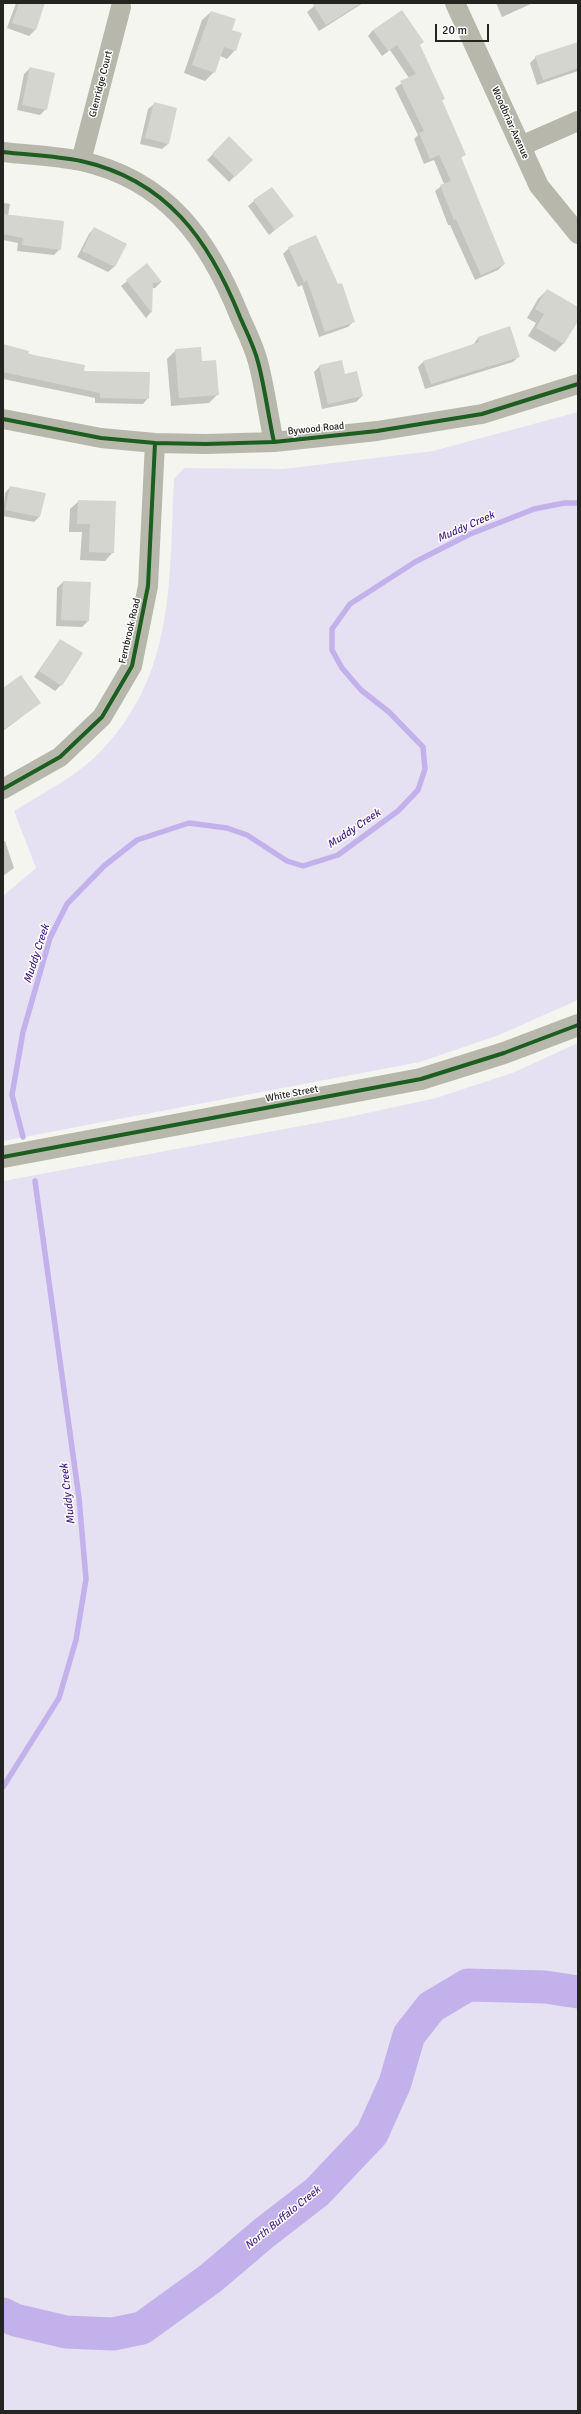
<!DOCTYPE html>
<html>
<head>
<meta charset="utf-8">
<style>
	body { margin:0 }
	#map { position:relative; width:581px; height:2414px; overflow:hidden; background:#f4f5ef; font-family:Signika,sans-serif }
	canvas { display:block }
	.frame { position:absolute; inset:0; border:4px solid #242521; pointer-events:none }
	.scale { position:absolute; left:435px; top:24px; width:54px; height:18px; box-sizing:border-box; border:2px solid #242521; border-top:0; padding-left:5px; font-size:12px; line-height:14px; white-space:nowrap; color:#242521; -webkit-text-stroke:3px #fff; paint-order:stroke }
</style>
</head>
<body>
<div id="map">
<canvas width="581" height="2414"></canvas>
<div class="frame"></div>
<div class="scale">20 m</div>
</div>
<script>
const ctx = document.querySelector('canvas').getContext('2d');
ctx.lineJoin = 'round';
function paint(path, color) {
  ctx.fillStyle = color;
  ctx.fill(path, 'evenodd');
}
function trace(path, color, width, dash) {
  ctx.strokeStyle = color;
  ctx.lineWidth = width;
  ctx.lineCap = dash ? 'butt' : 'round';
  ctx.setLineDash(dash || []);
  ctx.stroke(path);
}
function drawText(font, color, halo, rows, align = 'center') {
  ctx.font = font + ' Signika,sans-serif';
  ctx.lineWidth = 3;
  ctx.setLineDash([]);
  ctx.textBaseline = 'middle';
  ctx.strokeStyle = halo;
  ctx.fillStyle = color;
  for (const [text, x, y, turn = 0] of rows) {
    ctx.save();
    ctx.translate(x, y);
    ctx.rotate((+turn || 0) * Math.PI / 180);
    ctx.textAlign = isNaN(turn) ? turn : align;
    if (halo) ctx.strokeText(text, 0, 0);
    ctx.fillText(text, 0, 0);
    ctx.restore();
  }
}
const green = new Path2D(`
	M578 412V1000L499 1035 420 1062 3 1141V896L36 868 14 811C43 793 75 777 99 753 176 675 169 579 174 479L184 468 283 469 433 451Z
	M578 1043V2411H3V1181L344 1118 436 1098 512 1073Z`);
const shadow = new Path2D(`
	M16 3H44L35 30 29 36 7 28Z
	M318 3H363L319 31 307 12Z
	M496 3H533L502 17Z
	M211 12 231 30 235 50 227 59 220 56 214 72 205 81 184 73 202 20Z
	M373 30 419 46 444 99 441 101 464 155 460 159 504 264 498 270 475 280 450 225H448L435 191 444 184 434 160 424 164 414 139 418 135 395 88 409 78 390 50 382 56 368 36Z
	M578 43V71L537 85 530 63 536 57Z
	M30 68 46 109 40 115 17 110 24 74Z
	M154 104 168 144 162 149 140 144 148 109Z
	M229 138 251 160 229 182 207 160Z
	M254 201 292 216 269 235 248 206Z
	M3 203 10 204 8 216 60 249 54 255 17 251 18 243 3 240Z
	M94 228 126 244 114 267 108 272 77 257 89 234Z
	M289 248 353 322 348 327 319 337 302 285 298 287 283 254Z
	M147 265 161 282 155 288H152L151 312 146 318 121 286Z
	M547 290 578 308V319L563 344 555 352 528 336 536 323 527 318 538 299Z
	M478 338 519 356 513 362 425 389 418 367 424 361 473 345Z
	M3 345 83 372 148 398 143 404 95 403V398L3 379Z
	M176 350 201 362 218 394 209 403 171 406 167 359Z
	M320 366 344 375 362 396 356 402 322 409 314 372Z
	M10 487 39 517 34 522 3 516 5 493Z
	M79 501 113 552 105 561 80 560 82 532H69L70 509Z
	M63 582 88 621 82 627 56 626 57 588Z
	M60 640 61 685 55 691 34 677Z
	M3 689 40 703 3 731Z
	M3 841H5L14 868 3 876Z`);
const stream = new Path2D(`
	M23 1137 12 1095 23 1032 50 938 67 904 104 866 137 840 189 823 227 828 247 835 287 861 303 866 338 855 398 811 418 790 425 769 423 747 389 712 361 690 342 668 332 650V629L350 604 415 562 468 535 534 509 564 503H578
	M3 1787 59 1698 76 1640 86 1579 79 1498 35 1181`);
const river = new Path2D(`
	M3 2314 15 2320 66 2332 113 2334 142 2328 211 2278 264 2233 317 2192 372 2134 395 2083 409 2035 431 2007 468 1985 545 1987 578 1992`);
const building = new Path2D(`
	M19 3H45L36 30 12 23Z
	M312 3H361L326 25Z
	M402 10 424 42 420 45 445 99 442 100 466 155 461 157 505 264 481 275 456 219 454 220 440 185 451 181 439 155 430 159 419 133 424 131 400 81 416 74 397 45 388 51 373 30Z
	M211 11 236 19 232 30 242 33 236 51 224 47 215 73 192 65Z
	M578 42V68L543 80 535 56Z
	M30 67 55 73 47 110 22 105Z
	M154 102 177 108 169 144 145 138Z
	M229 136 253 160 235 177 212 154Z
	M272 187 294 216 275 230 253 200Z
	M3 214 64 221 61 250 22 245 23 238 3 234Z
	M94 227 127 244 115 267 82 251Z
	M316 235 338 284 342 283 355 322 325 332 307 280 304 282 288 247Z
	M147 263 162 282 153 283 152 313 126 280Z
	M547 289 578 307V321L564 344 536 328 544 314 535 309Z
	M510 326 520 357 431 384 423 361 479 342 478 337Z
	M3 344 29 351 28 354 85 365 84 371 150 372 149 399 100 398V393L3 372Z
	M201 347 202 361 216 360 219 395 179 398 175 349Z
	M342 360 345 374 357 371 363 396 328 404 319 365Z
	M10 486 46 493 40 517 5 510Z
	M78 500 116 501 114 553 89 552 90 524H77Z
	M63 581 91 582 89 621 61 620Z
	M60 639 83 653 62 686 39 671Z
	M21 675 41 703 3 730V688Z`);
const minor = new Path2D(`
	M455 3 539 186 578 234
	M521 146 578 121
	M3 152C29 155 56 156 81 161 167 180 209 240 240 317 246 331 254 346 258 362 265 388 268 415 274 442
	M81 161 121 7
	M3 419 101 438 155 443 206 444 274 442 377 431 482 414 578 384
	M3 789 60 757 102 717 132 666 148 586 155 443`);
const tertiary = new Path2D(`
	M3 1157 421 1079 504 1053 578 1025`);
const cycleway = new Path2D(`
	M3 152C29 155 56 156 81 161 167 180 209 240 240 317 246 331 254 346 258 362 265 388 268 415 274 442
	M3 419 101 438 155 443 206 444 274 442 377 431 482 414 578 384
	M3 789 60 757 102 717 132 666 148 586 155 443
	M3 1157 421 1079 504 1053 578 1025`);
const streetNames = [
	["Glenridge Court",101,84,-76],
	["Woodbriar Avenue",510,123,66],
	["Bywood Road",316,429,-6],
	["Fernbrook Road",130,631,-77],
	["White Street",292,1094,-11]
];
const waterNames = [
	["Muddy Creek",466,527,-24],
	["Muddy Creek",354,829,-34],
	["Muddy Creek",37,954,-72],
	["Muddy Creek",68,1494,-97],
	["North Buffalo Creek",283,2218,-39]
];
paint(green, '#e6e1f2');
paint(shadow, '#0003');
trace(stream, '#c2b1eb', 5.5);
trace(river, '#c2b1eb', 33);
paint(building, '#d5d5d0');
trace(minor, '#b7b8ab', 20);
trace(tertiary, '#b7b8ab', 22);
trace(cycleway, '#1b5e20', 4);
drawText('10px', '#242521', '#fff', streetNames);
drawText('italic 11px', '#451d7f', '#fff', waterNames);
</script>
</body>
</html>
